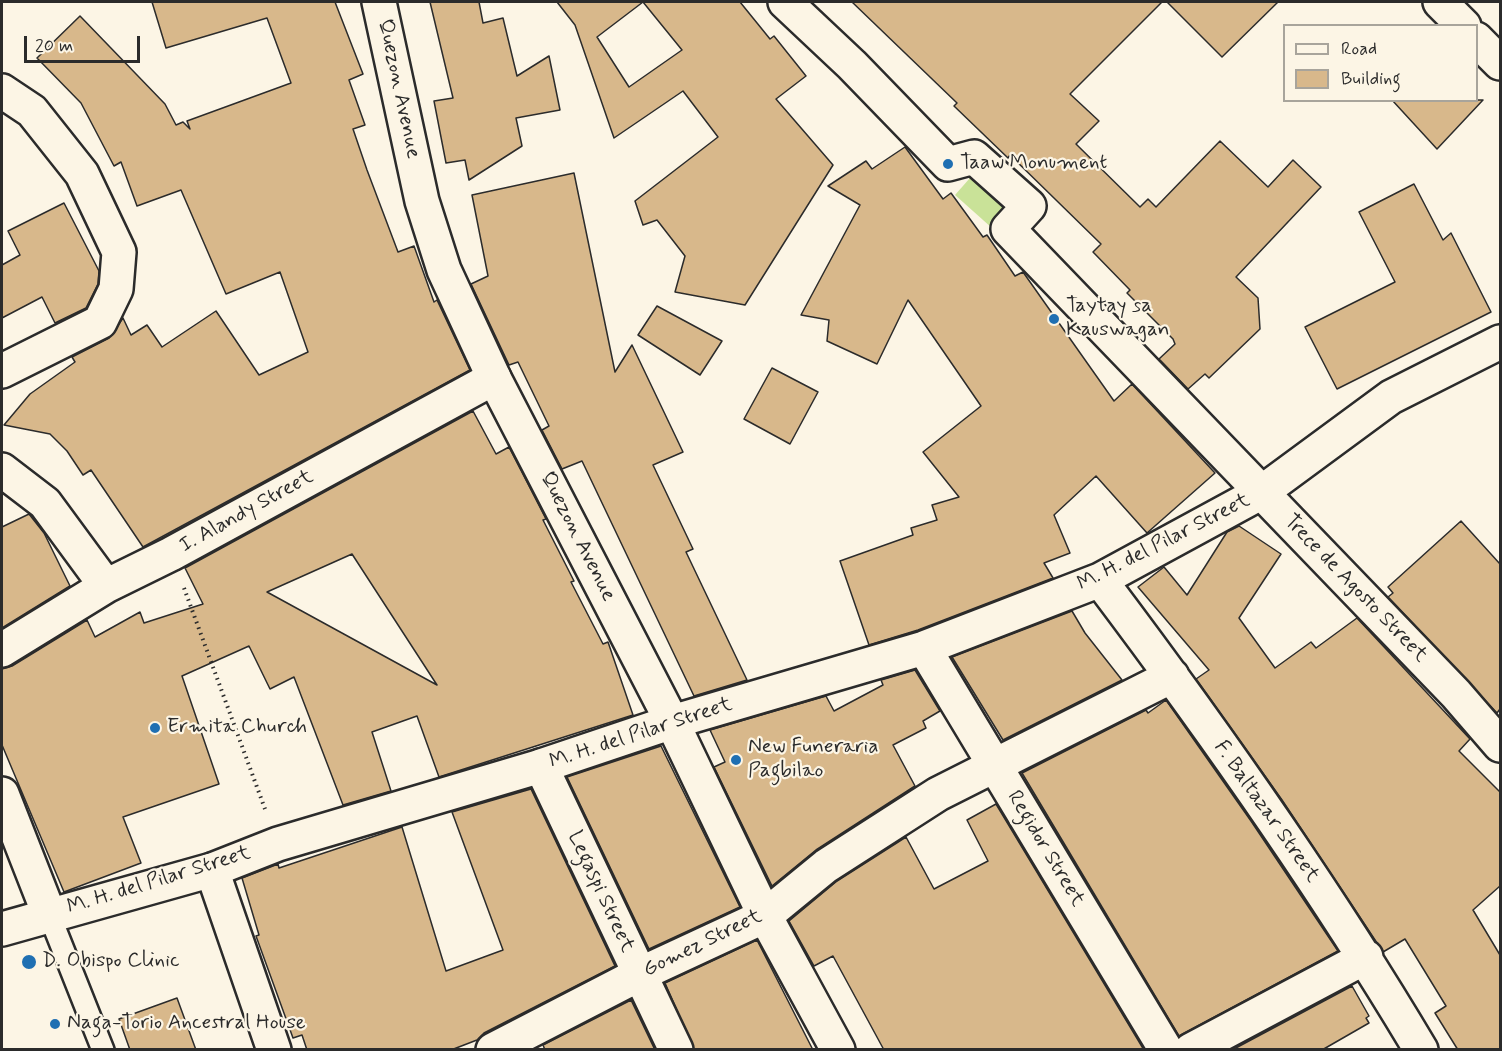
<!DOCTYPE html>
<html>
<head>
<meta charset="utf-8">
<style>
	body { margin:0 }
	#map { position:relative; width:1502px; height:1051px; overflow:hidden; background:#fcf5e5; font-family:Mynerve,sans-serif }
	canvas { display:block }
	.frame { position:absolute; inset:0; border:3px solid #2b2b2b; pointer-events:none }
	.legend { position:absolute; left:1283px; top:24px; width:195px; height:78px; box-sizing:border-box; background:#fcf5e5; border:2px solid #a8a49b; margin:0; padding:8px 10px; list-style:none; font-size:18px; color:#2b2b2b }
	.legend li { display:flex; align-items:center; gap:12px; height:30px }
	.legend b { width:30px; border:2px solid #a8a49b }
	.scale { position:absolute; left:24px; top:36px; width:116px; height:27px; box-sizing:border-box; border:3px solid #2b2b2b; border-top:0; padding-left:8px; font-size:18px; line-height:21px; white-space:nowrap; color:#2b2b2b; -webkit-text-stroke:4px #fcf5e5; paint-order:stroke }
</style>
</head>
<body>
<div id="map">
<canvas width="1502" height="1051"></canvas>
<div class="frame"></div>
<ul class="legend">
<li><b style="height:8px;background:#fcf5e5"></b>Road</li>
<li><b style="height:16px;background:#d8b88b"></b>Building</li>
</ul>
<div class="scale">20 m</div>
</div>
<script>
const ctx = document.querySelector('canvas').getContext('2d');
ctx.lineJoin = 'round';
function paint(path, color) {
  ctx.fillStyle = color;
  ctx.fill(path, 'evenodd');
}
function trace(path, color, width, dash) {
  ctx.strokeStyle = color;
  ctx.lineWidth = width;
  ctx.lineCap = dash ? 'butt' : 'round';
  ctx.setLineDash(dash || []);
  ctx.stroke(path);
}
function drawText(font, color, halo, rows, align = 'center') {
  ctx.font = font + ' Mynerve,sans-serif';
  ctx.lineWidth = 4.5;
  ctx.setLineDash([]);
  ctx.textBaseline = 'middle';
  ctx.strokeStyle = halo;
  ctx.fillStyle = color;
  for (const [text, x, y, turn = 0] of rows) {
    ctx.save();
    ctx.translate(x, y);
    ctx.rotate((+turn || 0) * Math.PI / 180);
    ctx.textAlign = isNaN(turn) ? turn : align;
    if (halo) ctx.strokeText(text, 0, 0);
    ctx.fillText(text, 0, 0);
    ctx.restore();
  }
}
const green = new Path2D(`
	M977 170 1015 201 992 228 955 195Z`);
const building = new Path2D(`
	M152 2H335L363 74 349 80 365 125 353 129 367 170 398 252 414 246 434 302 437 300 470 370 143 547 91 470 83 475 67 451 50 434 4 425 30 394 75 362 72 357 109 338 123 318 131 335 147 325 162 347 216 311 259 375 308 352 280 272 226 294 181 190 137 206 121 162 114 166 81 103 37 58 80 16 165 104 176 125 183 122 190 129 187 121 291 83 267 18 166 48Z
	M430 2H479L483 23 503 18 517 76 549 56 560 110 516 118 522 146 469 180 465 160 446 163 434 101 453 98Z
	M557 2H740L770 39 774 36 806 76 776 99 833 165 745 305 675 292 685 256 657 220 643 225 635 201 718 137 683 91 614 138 575 25ZM643 2 682 50 629 87 597 37Z
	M852 2H1162L1070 94 1099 121 1076 144 1140 207 1148 199 1156 207 1220 141 1268 187 1293 160 1321 187 1236 277 1258 298 1260 329 1209 378 1205 374 1188 389 1159 359 1175 344 1173 339 1127 293 1130 290 1093 252 1101 244 1010 155 1008 158 954 106 957 103Z
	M1167 2H1278L1222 57Z
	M1392 100H1483L1437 149Z
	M905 147 943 199 951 193 983 237 987 235 1015 276 1023 272 1114 401 1132 384 1215 473 1147 533 1096 476 1054 515 1070 553 1044 563 1053 578 918 630 869 645 840 561 913 535 911 528 937 520 932 505 959 497 923 452 981 406 908 300 877 364 827 341 829 320 801 315 860 205 828 186 866 161 872 169Z
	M574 173 615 372 632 345 683 452 653 465 693 549 686 552 747 680 694 696 582 461 562 469 542 430 549 426 518 362 509 365 471 284 488 276 472 195Z
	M1414 184 1443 240 1451 233 1491 312 1337 389 1305 327 1395 282 1359 212Z
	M64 203 99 271 98 284 86 308 55 323 42 297 2 318V265L20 255 8 231Z
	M657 306 722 341 700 375 638 335Z
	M772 368 818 392 790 444 744 419Z
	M473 411 496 454 509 447 546 519 543 520 574 581 571 582 603 644 608 642 633 715 439 777 417 716 372 732 391 791 343 805 294 677 270 689 249 646 182 676 219 784 123 817 141 863 64 892 2 745V669L12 666 87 620 95 637 140 612 144 623 203 604 185 568ZM352 554 437 685 267 592Z
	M29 514 44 533 70 586 2 628V527Z
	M1461 521 1500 564V709L1497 713 1388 597 1393 593 1388 587Z
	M1239 526 1281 554 1239 618 1275 668 1311 642 1316 648 1357 618 1470 739 1459 751 1500 792V886L1473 910 1500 955V1050H1458L1435 1013 1446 1006 1405 939 1383 952 1282 800 1196 679 1209 670 1138 587 1164 567 1187 595 1227 532Z
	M1072 611 1085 633 1122 680 1003 740 952 657Z
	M915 670 940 711 923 721 926 728 893 745 915 786 816 850 772 886 714 767 725 762 710 730 826 696 834 711 883 685 881 680Z
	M1166 700 1251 821 1338 951 1179 1036 1022 773 1146 710 1148 713Z
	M661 746 740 907 649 949 567 777Z
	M531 789 615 966 484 1033 477 1040 451 1050H307L302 1035 293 1038 256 936 259 935 242 878 278 864 279 868 402 827 446 971 503 950 452 812Z
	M996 804 1144 1050H884L833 956 814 966 789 921 837 881 906 837 934 889 988 861 967 820Z
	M757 940 813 1050H694L665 983Z
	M1352 986 1369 1016 1366 1018 1369 1023 1322 1050H1232Z
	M177 998 196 1050H130L119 1019Z
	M631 1000 655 1050H545L543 1045Z`);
const path = new Path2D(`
	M184 588 265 809`);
const service = new Path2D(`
	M49 914 103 1050`);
const minor = new Path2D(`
	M785 2 852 65 948 164 974 157 1029 206 1008 229 1456 694 1500 745
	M1440 2 1464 26
	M1476 39 1500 63
	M2 91 32 111 82 174 119 252 116 289 100 322 2 371
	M2 470 45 503 106 586
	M1100 580C1214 731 1324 887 1421 1050
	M924 648 1166 1050
	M2 650 106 586 171 554 494 378
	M672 722 924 648 1100 580 1262 492 1391 397 1500 342
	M541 766 676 1050
	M2 794 49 914
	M212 870 274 1050
	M493 1050 638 975 765 916 826 866 938 794 1172 676
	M1191 1050 1366 957`);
const secondary = new Path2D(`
	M379 2 422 201 444 270 494 378 672 722 765 916 838 1050
	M2 929 212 870 278 844 541 766 672 722`);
const markers = [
	[948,164,6,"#1f6fb2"],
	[1054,319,6,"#1f6fb2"],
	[155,728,6,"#1f6fb2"],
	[736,760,6,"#1f6fb2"],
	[29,962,8,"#1f6fb2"],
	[55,1024,6,"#1f6fb2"]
];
const streetNames = [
	["Quezon Avenue",398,89,78],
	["I. Alandy Street",247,512,-29],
	["Quezon Avenue",577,537,63],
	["M. H. del Pilar Street",1164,543,-27],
	["Trece de Agosto Street",1355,589,46],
	["M. H. del Pilar Street",641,734,-18],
	["F. Baltazar Street",1266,812,55],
	["Regidor Street",1045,849,59],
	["M. H. del Pilar Street",159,881,-17],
	["Legaspi Street",600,892,65],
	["Gomez Street",703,944,-26]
];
const poiNames = [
	["Taaw Monument",960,164],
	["Taytay sa",1066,307],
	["Kauswagan",1066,331],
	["Ermita Church",167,728],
	["New Funeraria",748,748],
	["Pagbilao",748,772],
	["D. Obispo Clinic",42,962],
	["Naga-Torio Ancestral House",67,1024]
];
paint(green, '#c9e298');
paint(building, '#d8b88b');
trace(building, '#2b2b2b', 1.5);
trace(service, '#2b2b2b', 26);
trace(minor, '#2b2b2b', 38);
trace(secondary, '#2b2b2b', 38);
trace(path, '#2b2b2b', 4, [1.5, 4.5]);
trace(service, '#fcf5e5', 21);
trace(minor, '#fcf5e5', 33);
trace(secondary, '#fcf5e5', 33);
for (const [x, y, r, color] of markers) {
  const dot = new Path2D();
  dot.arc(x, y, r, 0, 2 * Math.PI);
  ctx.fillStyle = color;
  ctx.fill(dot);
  trace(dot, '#fcf5e5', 2);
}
drawText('21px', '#2b2b2b', '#fcf5e5', streetNames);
drawText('21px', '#2b2b2b', '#fcf5e5', poiNames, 'left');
</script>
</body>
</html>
